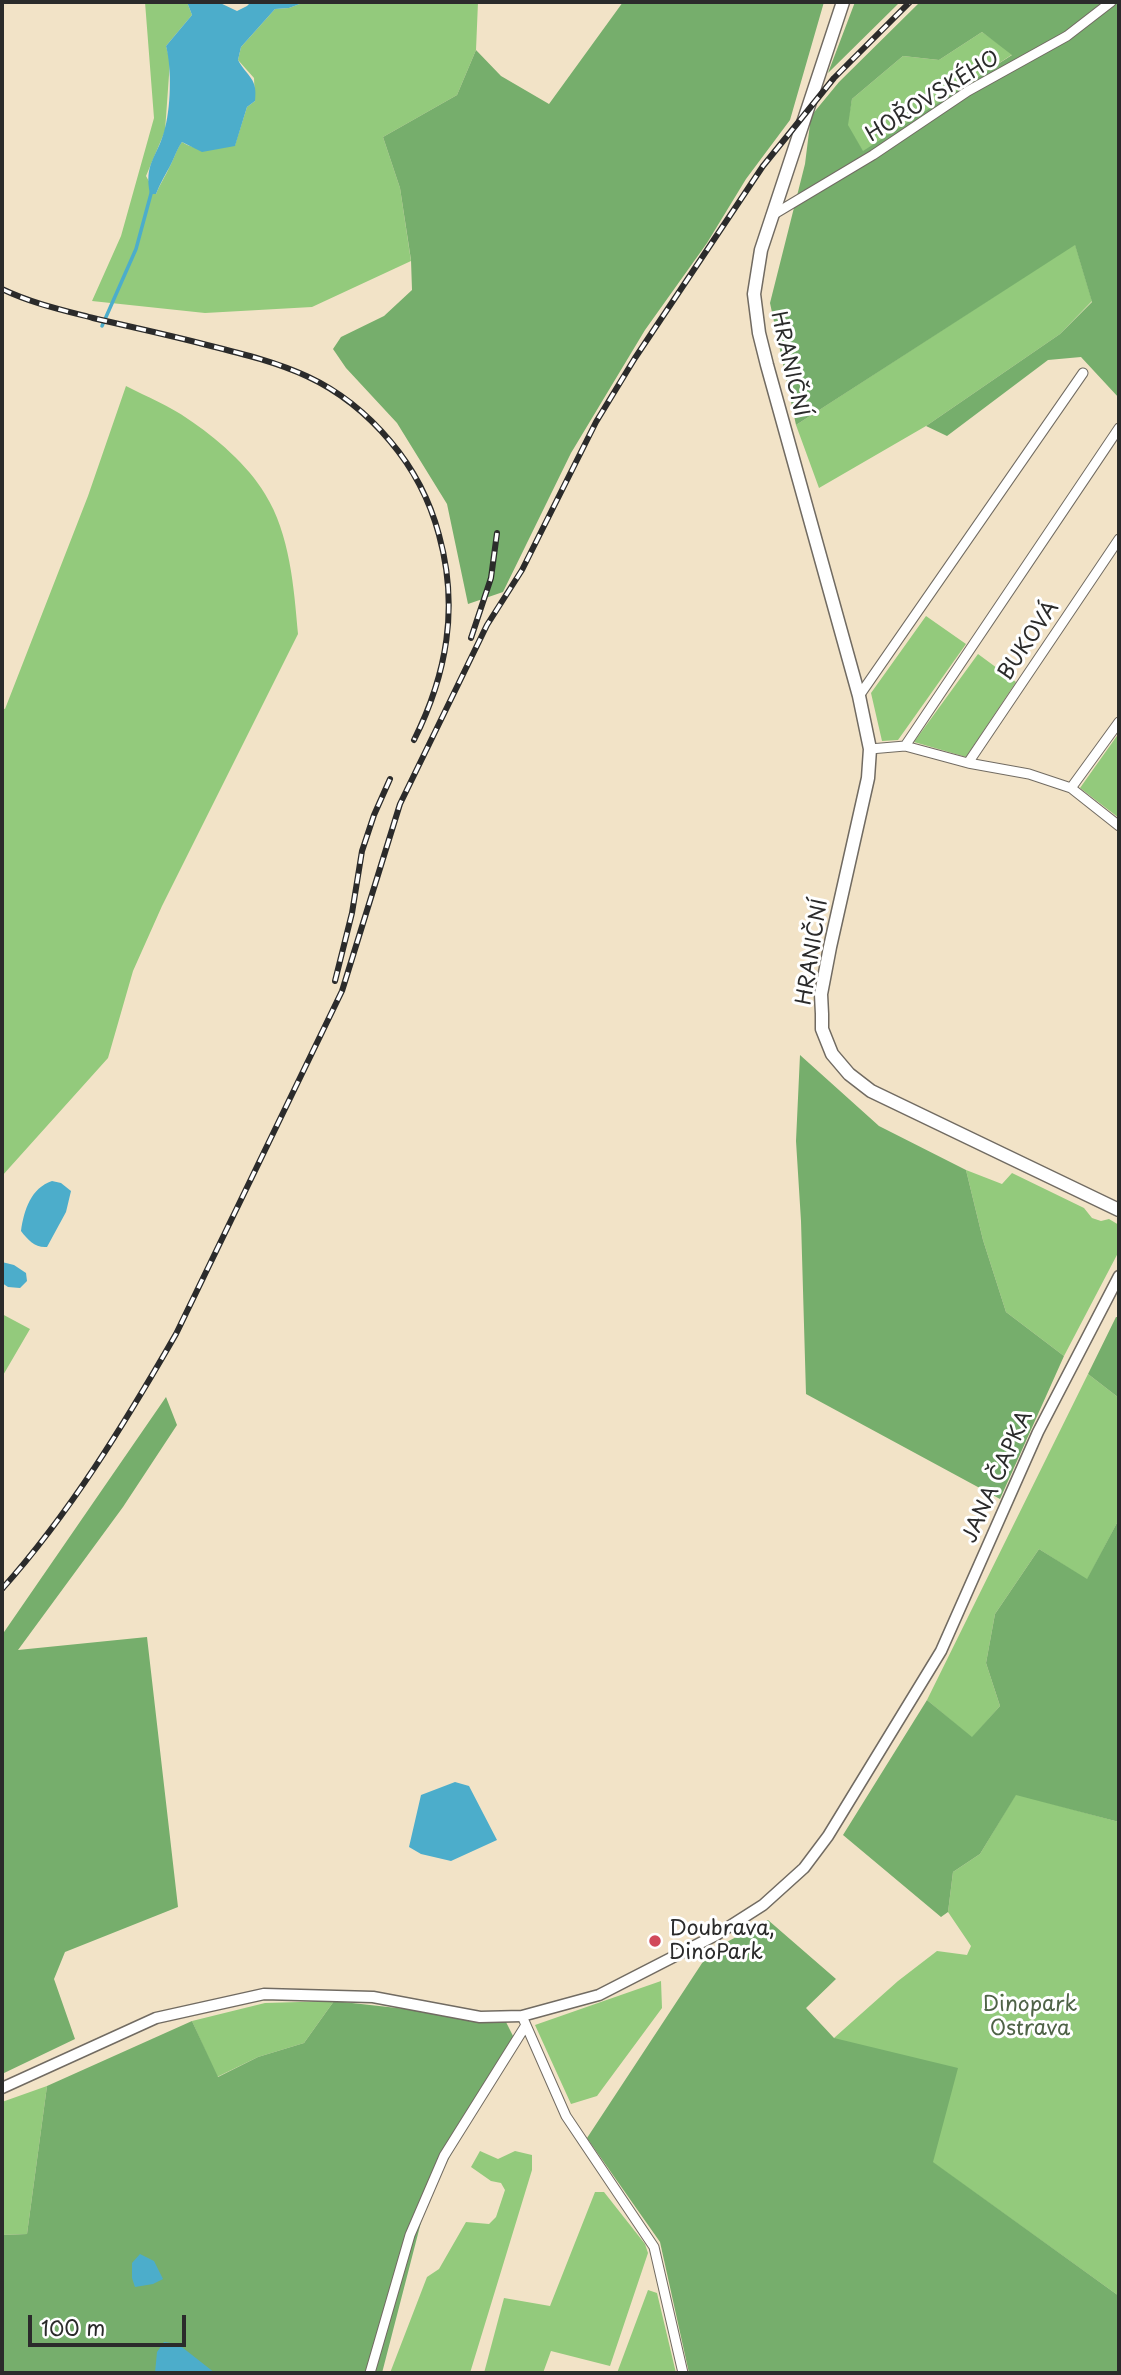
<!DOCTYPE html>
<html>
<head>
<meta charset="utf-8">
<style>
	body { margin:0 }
	#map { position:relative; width:1121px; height:2375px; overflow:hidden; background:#f2e3c7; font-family:"Playpen Sans",sans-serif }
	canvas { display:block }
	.frame { position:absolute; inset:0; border:4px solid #2b2b2b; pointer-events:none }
	.scale { position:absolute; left:28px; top:2315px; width:158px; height:32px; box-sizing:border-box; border:4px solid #2b2b2b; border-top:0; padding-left:9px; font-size:21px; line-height:24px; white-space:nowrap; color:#2b2b2b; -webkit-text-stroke:5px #fff; paint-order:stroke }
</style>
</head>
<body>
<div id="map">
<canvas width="1121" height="2375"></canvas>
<div class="frame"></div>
<div class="scale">100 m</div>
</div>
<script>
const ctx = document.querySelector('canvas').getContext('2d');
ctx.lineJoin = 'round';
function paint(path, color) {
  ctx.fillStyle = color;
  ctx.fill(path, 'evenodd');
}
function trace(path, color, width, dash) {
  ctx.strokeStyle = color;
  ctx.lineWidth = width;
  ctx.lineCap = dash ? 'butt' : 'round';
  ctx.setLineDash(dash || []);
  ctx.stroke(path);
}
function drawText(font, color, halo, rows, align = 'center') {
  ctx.font = font + ' "Playpen Sans",sans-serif';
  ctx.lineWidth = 6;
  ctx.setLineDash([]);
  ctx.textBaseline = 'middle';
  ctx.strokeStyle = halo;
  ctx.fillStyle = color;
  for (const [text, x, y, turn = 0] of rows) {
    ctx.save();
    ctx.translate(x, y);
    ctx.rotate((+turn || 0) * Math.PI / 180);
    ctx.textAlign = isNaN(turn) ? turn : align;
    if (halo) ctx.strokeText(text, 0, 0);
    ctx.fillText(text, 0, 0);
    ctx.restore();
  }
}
const green = new Path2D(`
	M145 2H187L192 15 166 46 170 61 165 131 146 176 156 194C160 184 165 177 169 168 174 159 176 150 182 142 197 152 217 149 235 145L247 107 255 101 254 78 238 60 241 47 275 9 289 8 305 2H478L476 50 457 95 383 137 400 188 411 261 312 307 205 313 92 301 121 236 154 118Z
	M982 32 1013 54 863 152 847 125 852 99 903 56 939 60Z
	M1075 244 1092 301 1060 334 926 426 819 488 796 425Z
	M126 386C147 397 170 406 188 419 215 437 248 465 265 494 290 534 294 588 298 634L162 906 133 971 108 1058 2 1176V708L5 709 88 496Z
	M926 616 966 644 898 740 882 741 871 693Z
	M978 654 1016 682 966 757 914 742Z
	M1119 733V818L1080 788Z
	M966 1170 1002 1184 1012 1173 1084 1208 1092 1218 1101 1221 1109 1219 1119 1225V1251L1064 1356 1006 1312 983 1240Z
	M2 1314 30 1329 2 1377Z
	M1088 1374 1119 1398V1519L1087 1580 1039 1549 995 1614 986 1663 1000 1706 972 1738 927 1700Z
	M1016 1794 1119 1822V2296L932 2162 834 2038 898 1981 937 1951 967 1955 971 1946 948 1912 953 1872 980 1854Z
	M661 1981 662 2008 597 2096 571 2104 535 2025Z
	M334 2001 304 2043 258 2057 217 2077 192 2021 265 2003Z
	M47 2086 27 2234 2 2235V2102Z
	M480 2151 498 2159 515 2151 532 2155V2170L470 2373H390L427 2277 439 2269 466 2222 489 2224 496 2217 505 2190 501 2183 491 2181 471 2167Z
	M595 2192H604L645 2244 648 2253 610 2366 551 2351 543 2373H484L504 2298 550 2306Z
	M648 2290 657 2293 676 2373H617Z`);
const forest = new Path2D(`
	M623 2H824L790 120 746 179 707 243 645 330 571 453 503 592 468 604 447 504 397 423 346 368 333 349 341 337 384 316 412 290 411 260 400 188 383 137 457 95 476 50 501 76 549 104Z
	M855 2H900L828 73Z
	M920 2H1119V398L1081 357 1048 360 947 436 926 426 1060 334 1092 302 1075 245 796 425 770 303 805 164 811 116 839 82ZM982 32 1012 55 863 151 848 125 852 99 903 56 939 60Z
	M800 1055 879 1126 966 1170 983 1240 1006 1312 1064 1356 1000 1499 806 1394 801 1221 796 1141Z
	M1116 1317H1119V1398L1088 1374Z
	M166 1397 177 1425 123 1507 18 1650 147 1637 178 1907 65 1952 54 1979 75 2039 2 2074V1635Z
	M1119 1519V1822L1016 1795 980 1854 953 1872 948 1912 941 1917 843 1835 927 1700 972 1737 1000 1706 986 1663 995 1614 1039 1549 1087 1579Z
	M768 1920 836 1979 806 2008 834 2038 958 2068 933 2162 1119 2296V2373H689L660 2242 587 2138 710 1951Z
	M334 2001 505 2020 514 2038 427 2199 382 2373H2V2235L27 2234 47 2086 192 2021 218 2077 258 2057 304 2043Z`);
const water = new Path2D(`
	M187 2H218L237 11 247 6 251 2H305L289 8 275 9 241 47 238 60C248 78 258 78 255 101L247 107 235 146 202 152 182 142C176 151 174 159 169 168 164 177 160 184 156 194H150C144 164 156 159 164 132 171 109 172 69 166 46L192 15Z
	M52 1181 61 1183 71 1191 66 1212 47 1247C35 1248 28 1240 21 1231 24 1210 31 1188 52 1181Z
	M2 1262 14 1265 26 1273 27 1281 20 1288 8 1287 2 1283Z
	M455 1782 469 1786 497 1840 451 1861 421 1854 409 1847 421 1795Z
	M140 2254 154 2261 163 2279 153 2284 135 2287 132 2278V2263Z
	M164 2342 178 2344 215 2373H155L157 2352Z`);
const stream = new Path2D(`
	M102 326 136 249 152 190`);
const minor = new Path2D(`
	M771 216 873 155 968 91 1067 36 1111 2
	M859 696 1083 373
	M905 746 1119 428
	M870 749 905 746 968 763 1029 774 1071 788 1119 826
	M968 763 1119 539
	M1071 788 1119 722
	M522 2016 566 2116 654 2247 683 2373
	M370 2373 410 2235 444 2156 526 2025`);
const tertiary = new Path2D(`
	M2 2088 156 2018 264 1994 373 1997 480 2017 522 2016 599 1995 716 1935 763 1905 804 1868 828 1836 941 1651 1038 1432 1119 1276`);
const secondary = new Path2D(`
	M843 2 761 250 754 294 759 333 767 365 859 696 870 749 868 778 830 947 821 994 822 1014V1029L832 1054 849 1074 871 1091 1119 1210`);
const rail = new Path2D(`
	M2 289C31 303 62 310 93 318 131 327 169 335 207 345 284 364 337 378 390 441 413 468 430 501 439 535 459 607 447 674 414 740
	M471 638 491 578 497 533
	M335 981 352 913 362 851 374 815 390 779
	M2 1589C70 1513 125 1423 176 1334L342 991 400 804 487 625 522 570 596 422 635 358 763 166 834 78 910 2`);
const markers = [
	[655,1941,7,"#d1495b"]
];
const streetNames = [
	["HOŘOVSKÉHO",933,97,-32],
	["HRANIČNÍ",789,364,77],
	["BUKOVÁ",1029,641,-56],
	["HRANIČNÍ",813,952,-81],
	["JANA ČAPKA",998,1477,-66]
];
const poiNames = [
	["Doubrava,",669,1929],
	["DinoPark",669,1953]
];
const parkNames = [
	["Dinopark",1030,2005],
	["Ostrava",1030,2029]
];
paint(green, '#93ca7c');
paint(forest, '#76ae6c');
paint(water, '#4cadcb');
trace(stream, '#4cadcb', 3.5);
trace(minor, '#716b62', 11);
trace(tertiary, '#716b62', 13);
trace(secondary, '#716b62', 15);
trace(minor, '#fff', 9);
trace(tertiary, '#fff', 10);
trace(secondary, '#fff', 12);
trace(rail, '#2b2b2b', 6);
trace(rail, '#fff', 3.5, [10]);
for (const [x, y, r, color] of markers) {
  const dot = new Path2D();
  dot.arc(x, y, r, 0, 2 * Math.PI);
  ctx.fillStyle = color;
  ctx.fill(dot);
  trace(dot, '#fff', 2.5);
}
drawText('21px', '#2b2b2b', '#fff', streetNames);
drawText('21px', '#2b2b2b', '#fff', poiNames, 'left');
drawText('21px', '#4f6347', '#fff', parkNames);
</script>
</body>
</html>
